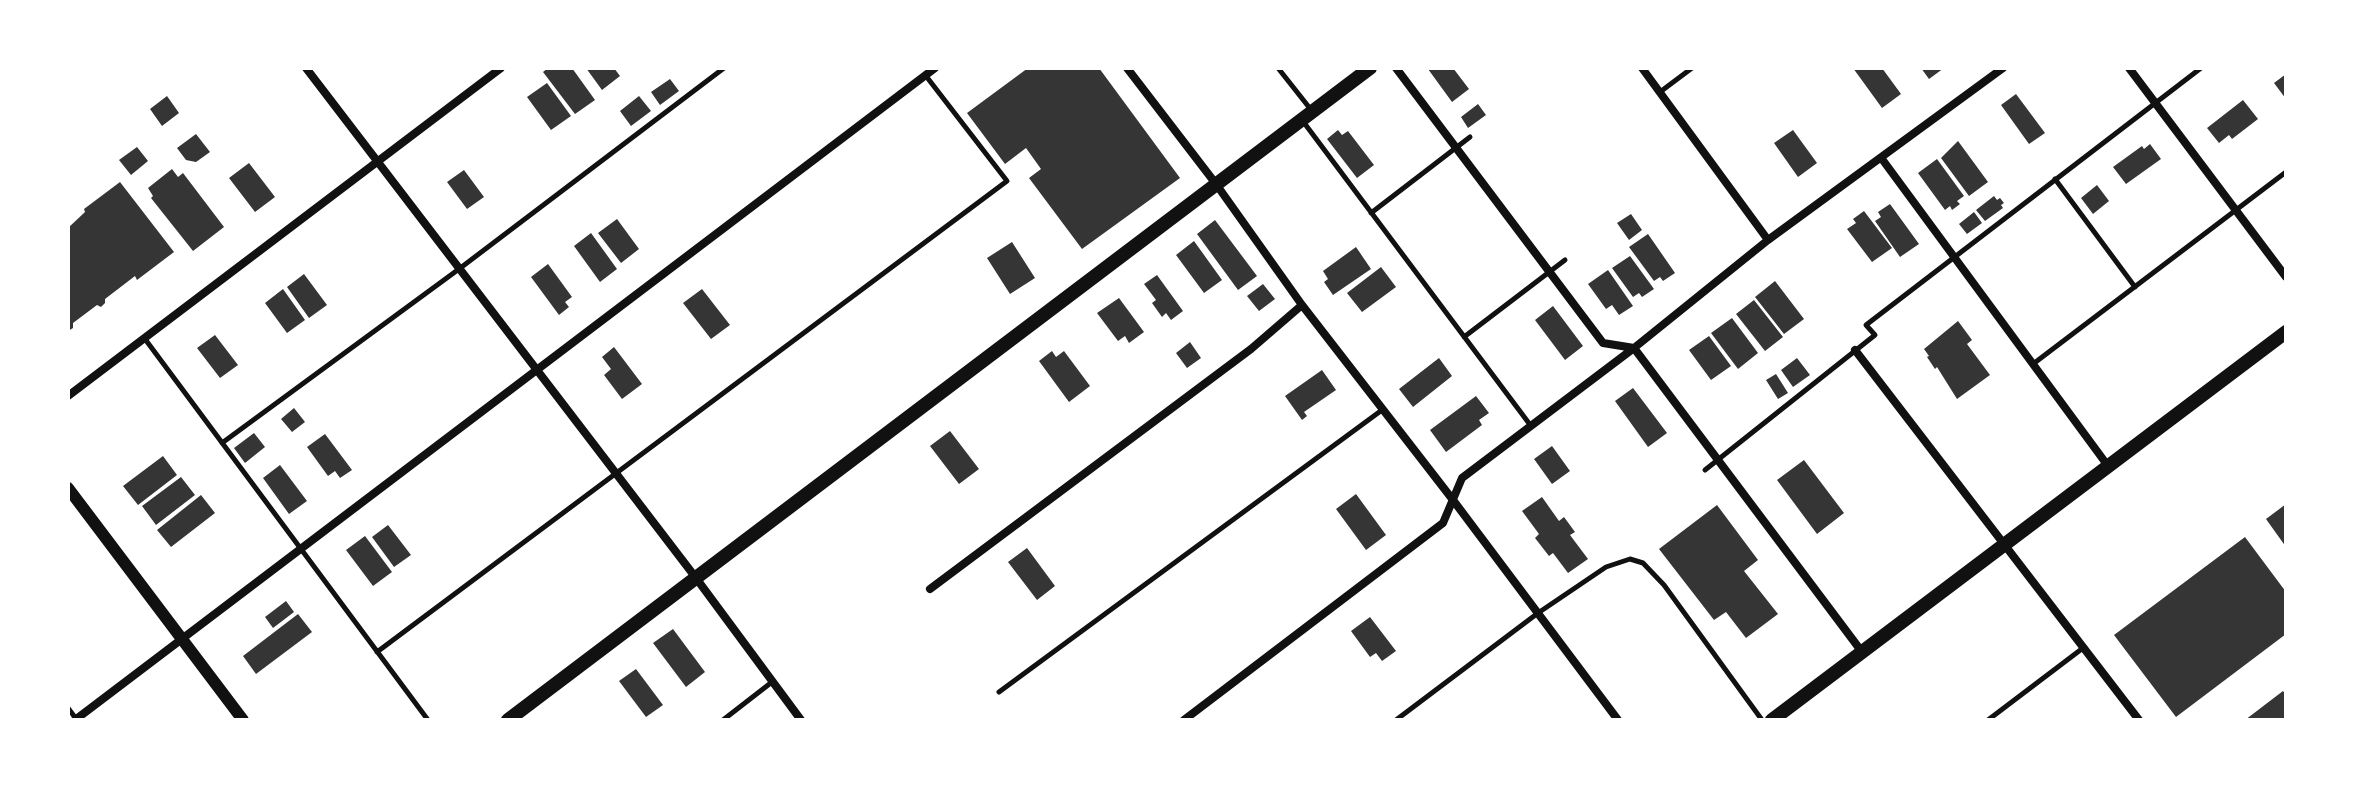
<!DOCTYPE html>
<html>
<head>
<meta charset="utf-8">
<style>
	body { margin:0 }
	#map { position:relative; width:2354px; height:788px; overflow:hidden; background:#fff; font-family:"Noto Serif",serif }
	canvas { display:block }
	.frame { position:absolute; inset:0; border:70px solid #fff; pointer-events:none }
</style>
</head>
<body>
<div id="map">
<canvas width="2354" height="788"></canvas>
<div class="frame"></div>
</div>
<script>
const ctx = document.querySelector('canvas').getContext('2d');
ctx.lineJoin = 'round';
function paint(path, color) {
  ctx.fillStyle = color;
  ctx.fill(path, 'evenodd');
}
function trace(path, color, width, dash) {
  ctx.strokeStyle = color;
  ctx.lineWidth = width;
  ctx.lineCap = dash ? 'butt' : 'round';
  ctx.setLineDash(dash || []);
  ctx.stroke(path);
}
const building = new Path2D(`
	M548 68H572L595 100 575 114 543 72Z
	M586 68H614L620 76 602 90Z
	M1028 68H1099L1180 178 1082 249 1029 178 1041 169 1026 148 1005 164 967 113Z
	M1429 68H1453L1469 89 1452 102 1428 69Z
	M1853 68H1882L1901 94 1882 108Z
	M1921 68H1944L1929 79Z
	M2286 74V99L2274 83Z
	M670 79 679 91 660 105 651 92Z
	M547 83 571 116 551 130 527 97Z
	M2016 94 2045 133 2029 144 2001 105Z
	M167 96 179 113 162 126 150 109Z
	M639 96 651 111 631 126 620 111Z
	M2243 100 2258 119 2232 139 2229 135 2219 143 2207 128Z
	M1478 104 1486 115 1468 128 1461 117Z
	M1338 130 1342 135 1348 131 1374 165 1357 178 1327 139Z
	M1793 130 1817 163 1798 177 1774 143Z
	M196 134 210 152 196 162 186 160 177 148Z
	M1958 141 1988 182 1969 196 1941 158Z
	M2150 144 2161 159 2126 184 2113 167 2142 146 2144 149Z
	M137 147 148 161 131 175 119 160Z
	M1937 159 1964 196 1957 201 1960 204 1952 210 1950 206 1945 210 1918 173Z
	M249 163 275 197 255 212 229 178Z
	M172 169 178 177 183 173 224 227 193 251 151 198 153 196 148 188Z
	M464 170 484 197 467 209 447 182Z
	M120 182 174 252 137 280 135 276 105 299V303L101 307 97 305 73 323V328L68 331V228L85 212 84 209Z
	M2097 185 2109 201 2093 214 2081 198Z
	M1994 196 1997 200 2000 198 2004 203 2001 205 2003 208 1985 221 1976 210Z
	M1890 204 1919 244 1900 257 1875 221 1881 217 1878 212Z
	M1864 211 1892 248 1872 262 1847 229 1856 223 1853 219Z
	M1974 212 1982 223 1967 234 1959 224Z
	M1631 214 1642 230 1629 240 1617 223Z
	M617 219 639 249 621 263 598 233Z
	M1215 220 1257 276 1238 290 1197 234Z
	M591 233 617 269 600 282 574 246Z
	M1648 234 1675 273 1663 281 1660 277 1654 281 1629 247Z
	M1194 241 1222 280 1204 293 1176 255Z
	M1012 242 1035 278 1010 294 987 258Z
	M1356 247 1371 269 1333 295 1324 282 1328 279 1323 271Z
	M1630 256 1654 289 1642 297 1639 293 1633 297 1612 268Z
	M548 264 572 297 565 302 569 307 559 315 531 277Z
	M1381 267 1396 287 1362 312 1347 293Z
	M1608 270 1633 306 1619 315 1612 305 1606 309 1588 284Z
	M304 274 327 305 309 318 287 287Z
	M1157 275 1183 311 1171 320 1166 313 1162 317 1152 303 1156 300 1144 284Z
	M1775 281 1804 319 1784 334 1755 297Z
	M1263 284 1275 299 1259 311 1247 296Z
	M283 289 305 320 287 333 265 303Z
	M702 289 730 325 711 339 683 303Z
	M1119 298 1144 332 1129 343 1125 336 1118 341 1097 313Z
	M1754 300 1783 337 1765 351 1736 314Z
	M1553 306 1583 346 1565 360 1535 320Z
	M1732 318 1758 353 1738 369 1711 333Z
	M1958 321 1972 340 1967 344 1990 375 1957 399 1937 367 1935 369 1927 357 1929 356 1924 349Z
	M215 335 238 365 220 378 197 348Z
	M1709 336 1731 366 1711 380 1689 350Z
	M1190 342 1201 358 1187 368 1176 353Z
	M614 347 642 384 622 399 604 375 611 369 602 357Z
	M1052 351 1056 357 1064 351 1090 386 1069 402 1039 361Z
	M1439 358 1452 376 1413 407 1399 389Z
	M1797 358 1810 375 1793 387 1781 370Z
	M1322 370 1336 390 1304 412 1307 416 1302 420 1285 396Z
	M1776 374 1788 393 1778 399 1766 380Z
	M1633 388 1667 433 1648 447 1615 401Z
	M1476 396 1489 413 1479 420 1482 425 1446 452 1430 430Z
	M294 408 305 422 292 432 281 419Z
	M950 431 979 469 959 484 930 446Z
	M254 433 265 447 245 463 234 448Z
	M325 434 352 470 340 478 335 471 328 476 307 447Z
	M1552 446 1570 471 1552 484 1534 459Z
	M163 456 177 475 138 505 123 486Z
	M1804 460 1844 513 1817 534 1777 480Z
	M280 465 307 501 289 514 263 478Z
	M181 477 195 495 156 525 142 506Z
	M1356 494 1386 535 1366 550 1336 509Z
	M201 495 215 513 171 547 157 530Z
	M1542 497 1559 521 1564 517 1575 532 1570 535 1588 559 1568 573 1553 553 1549 556 1535 538 1539 534 1522 511Z
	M2286 504V547L2266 519Z
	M1717 505 1758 560 1744 571 1778 614 1746 638 1726 612 1714 620 1659 549Z
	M388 525 411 555 394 567 372 537Z
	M365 536 392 572 373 586 346 550Z
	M2245 537 2286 592V634L2176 717 2114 635Z
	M1027 548 1055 586 1037 600 1008 562Z
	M286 601 294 612 273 628 265 617Z
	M298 614 312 632 256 674 243 656Z
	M1370 617 1396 651 1382 661 1376 653 1370 657 1351 631Z
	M673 629 705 672 686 687 653 643Z
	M636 669 663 705 646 717 619 681Z
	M2283 691 2286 695V720H2245Z`);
const service = new Path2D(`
	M1278 68 1312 111
	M1660 92 1692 68
	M1302 120 1531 426
	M2055 179 2135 287
	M1371 213 1470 137
	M1464 337 1565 260
	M145 339 428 720
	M2033 364 2286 172
	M222 443 459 269 724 68
	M1705 470 1875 335 1866 325 2201 68
	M377 652 1007 181 926 76
	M999 692 1382 410
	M68 708 77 720
	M723 720 772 682
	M1396 720 1538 613 1606 567 1630 559 1643 563 1664 585 1762 720
	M1988 720 2083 648`);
const minor = new Path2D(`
	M306 68 696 578 801 720
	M1127 68 1216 184 1302 305 1453 500 1618 720
	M1396 68 1603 343 1634 348 1862 652
	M1642 68 1768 240
	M2129 68 2286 277
	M1882 159 2108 466
	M1855 350 2139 720
	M68 396 501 68
	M930 589 1251 349 1302 305
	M75 720 935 68
	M1184 720 1443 523 1462 478 1634 348 1768 240 2003 68`);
const tertiary = new Path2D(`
	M68 488 243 720`);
const secondary = new Path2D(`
	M508 720 1370 68
	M1772 720 2286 332`);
paint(building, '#353535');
trace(service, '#111', 5);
trace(minor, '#111', 8);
trace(tertiary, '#111', 12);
trace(secondary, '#111', 14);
</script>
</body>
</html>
